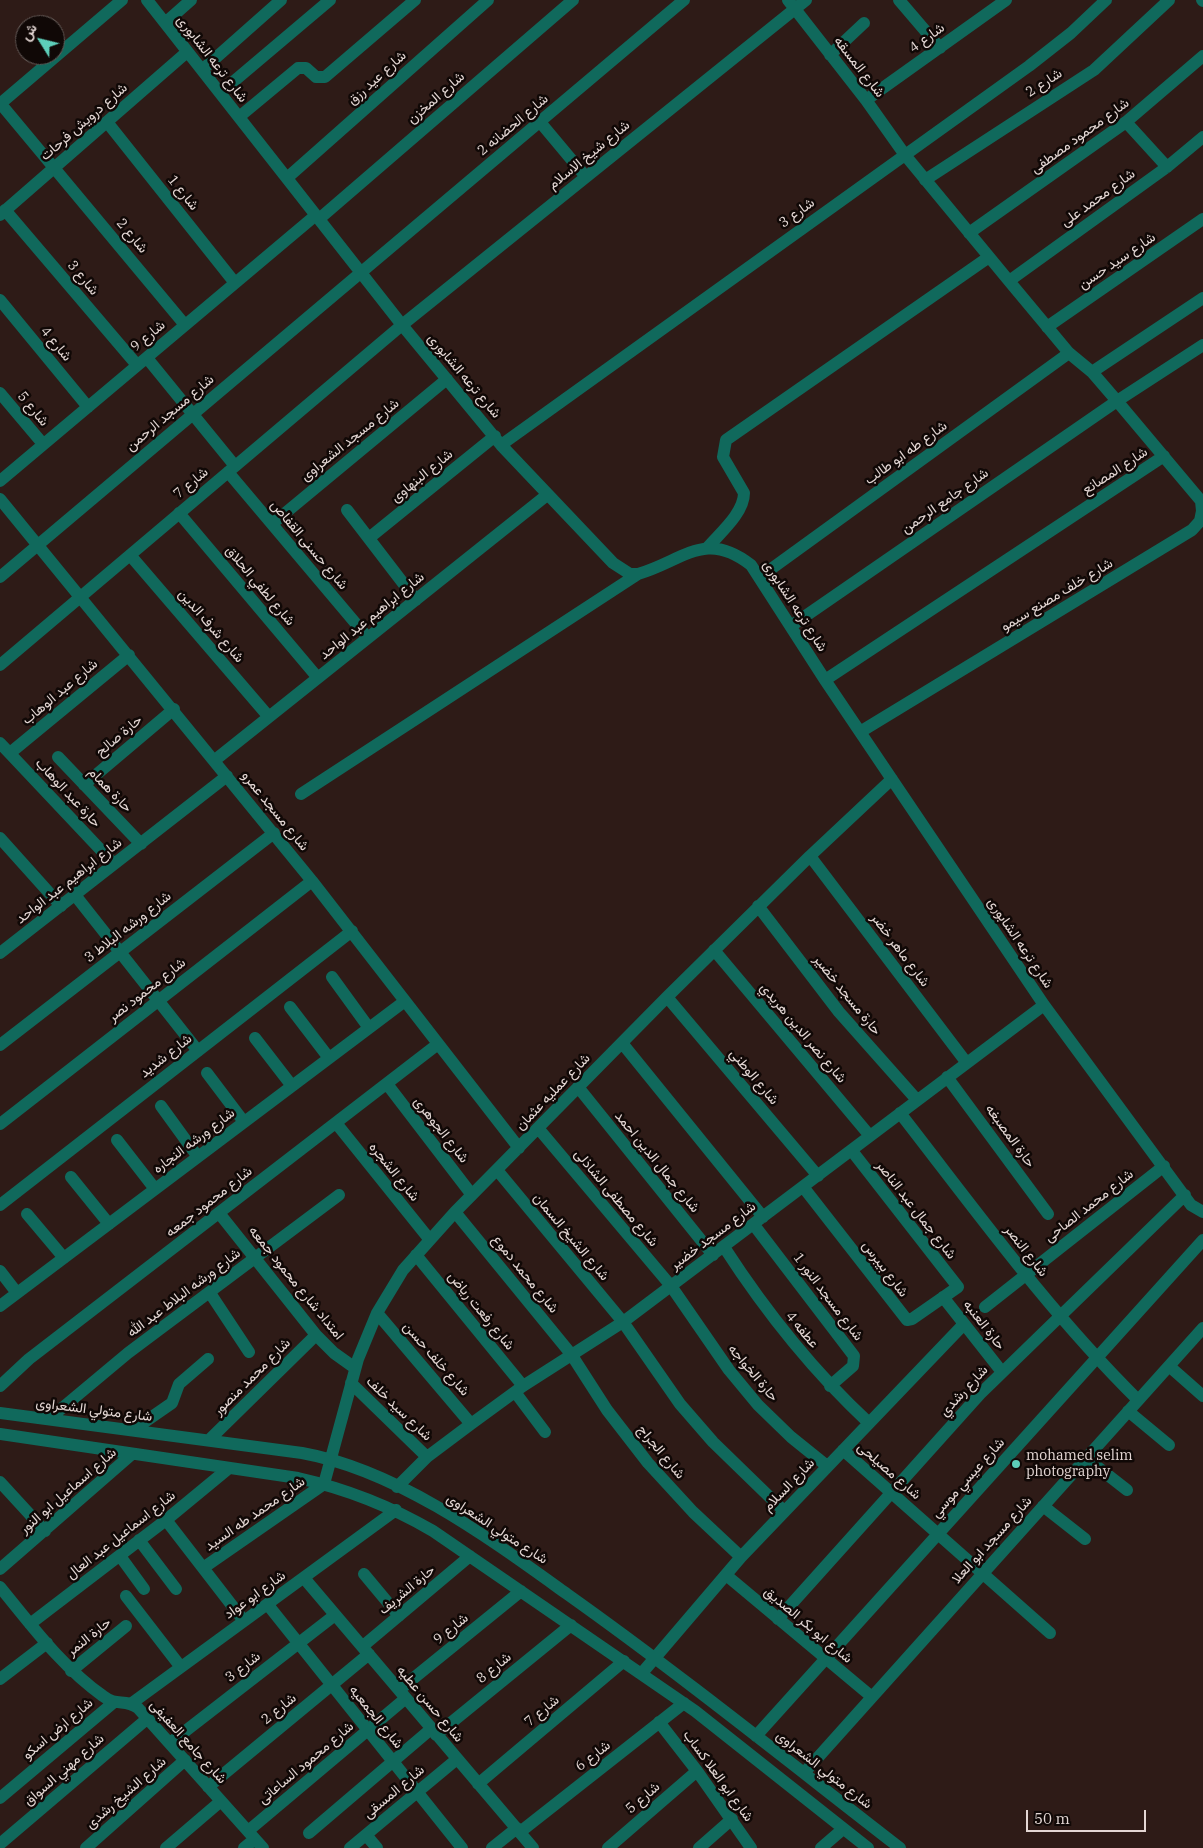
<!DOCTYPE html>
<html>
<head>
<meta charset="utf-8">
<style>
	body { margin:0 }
	#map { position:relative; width:1203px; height:1848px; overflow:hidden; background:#2e1b17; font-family:"IBM Plex Serif",Vazirmatn,serif }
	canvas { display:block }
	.north { position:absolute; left:15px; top:15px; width:50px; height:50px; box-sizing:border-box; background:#100806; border:1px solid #655b58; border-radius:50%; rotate:306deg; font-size:14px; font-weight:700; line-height:20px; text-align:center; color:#e4d7d4 }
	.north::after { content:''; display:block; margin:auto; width:18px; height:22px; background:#5dceb9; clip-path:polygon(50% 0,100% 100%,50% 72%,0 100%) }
	.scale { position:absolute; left:1026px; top:1810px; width:120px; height:22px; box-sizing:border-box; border:2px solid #e4d7d4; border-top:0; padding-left:6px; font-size:15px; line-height:18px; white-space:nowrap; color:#e4d7d4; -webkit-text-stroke:4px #100806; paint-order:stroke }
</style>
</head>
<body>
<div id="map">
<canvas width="1203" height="1848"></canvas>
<div class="north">ش</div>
<div class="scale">50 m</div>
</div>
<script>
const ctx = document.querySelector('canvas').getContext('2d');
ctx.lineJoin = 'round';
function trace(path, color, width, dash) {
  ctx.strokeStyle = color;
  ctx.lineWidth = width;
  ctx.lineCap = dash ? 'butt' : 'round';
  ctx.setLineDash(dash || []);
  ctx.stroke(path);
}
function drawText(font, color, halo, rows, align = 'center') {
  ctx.font = font + ' "IBM Plex Serif",Vazirmatn,serif';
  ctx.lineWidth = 5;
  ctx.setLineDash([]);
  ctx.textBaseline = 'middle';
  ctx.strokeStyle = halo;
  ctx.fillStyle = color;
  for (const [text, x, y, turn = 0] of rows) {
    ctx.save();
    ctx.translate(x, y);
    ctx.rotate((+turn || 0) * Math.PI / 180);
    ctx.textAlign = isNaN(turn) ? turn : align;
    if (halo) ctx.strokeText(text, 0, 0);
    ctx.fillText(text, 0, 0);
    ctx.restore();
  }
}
const minor = new Path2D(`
	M147 0 402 325 501 445 613 563 630 574H638C683 561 705 529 751 565L825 680 1044 1005 1191 1205 1203 1212
	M788 0 866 100 905 155 1009 281 1069 353 1092 372 1117 401 1201 501 1202 511 1200 521 1192 530 860 732
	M899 0 940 48
	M1202 0 1203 1
	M165 23 191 0
	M830 55 864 23
	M202 70 281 0
	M220 93 330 0
	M866 100 1006 0
	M0 103 185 325
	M0 104 122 0
	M239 117 298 68H306L316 77H325L415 0
	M107 122 235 283
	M540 122 586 177
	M1126 122 1167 167
	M287 178 488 0
	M925 180 1094 70 1169 0
	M5 210 137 365
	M0 215 187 52
	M319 219 573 0
	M969 233 1126 122 1203 56
	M1009 281 1167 167 1203 137
	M0 300 88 407
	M1047 327 1203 219
	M147 358 235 466
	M1092 372 1203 298
	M0 393 43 444
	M501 445 1029 66 1071 33 1106 0
	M228 472 368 638
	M0 481 316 215
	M0 499 312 881 519 1148
	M347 510 416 600
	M179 513 318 678
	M272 524 447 379
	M369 538 495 436
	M708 547C720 533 744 513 744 493L723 457 726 440 989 257
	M130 555 269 717
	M0 577 684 0
	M760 577 1069 353
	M791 626 1117 401 1203 345
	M0 665 402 325 806 0
	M825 680 1164 456
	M0 743 114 864
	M10 753 129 655
	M58 757 141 844
	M215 760 547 495
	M84 785 174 709
	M301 794 638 574
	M0 838 61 906
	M810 856 966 1062
	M75 895 198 1051
	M758 906 839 1012 917 1100
	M714 950 870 1136
	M0 953 227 776
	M332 977 369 1028
	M667 997 818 1176
	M290 1007 329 1058
	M255 1038 292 1086
	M622 1043 763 1217
	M0 1045 274 833
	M207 1073 244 1122
	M947 1077 1048 1214
	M387 1084 472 1195
	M578 1087 713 1255
	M161 1106 198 1157
	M900 1113C977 1212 1049 1312 1138 1400
	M336 1123 430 1240
	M0 1124 312 881
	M538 1128 671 1286 729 1370 758 1405 791 1437 827 1466
	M117 1140 155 1189
	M497 1170 623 1322 680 1404 713 1442 784 1511
	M71 1177 109 1224
	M804 1188 907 1320 912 1319 958 1287 852 1151
	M0 1205 352 931
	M455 1212 571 1354 607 1410 648 1463 693 1512 741 1557
	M219 1213 316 1335 334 1353 355 1368
	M27 1214 64 1258
	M754 1225 854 1356 853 1366 830 1386
	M724 1247C766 1312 812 1370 869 1423
	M416 1255 523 1386
	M0 1271 17 1293
	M210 1293 249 1352
	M943 1297 1002 1372
	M0 1306 405 1001
	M985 1307 1164 1166
	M377 1313 471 1424
	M1169 1366 1203 1396
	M351 1383 427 1457
	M0 1386 29 1359 438 1044
	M515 1392 545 1432
	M1128 1411 1169 1445
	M0 1413 302 1453C397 1470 489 1538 567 1594 681 1675 789 1762 900 1848
	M49 1419 128 1353 339 1195
	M133 1430 172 1403 179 1384 208 1359
	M0 1434 298 1478C347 1489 390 1506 433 1531L695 1711 868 1848
	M209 1440 316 1335
	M843 1450 1050 1633
	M1086 1458 1127 1490
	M0 1482 45 1531
	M397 1487 427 1457 471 1424 523 1386 623 1322 1044 1005
	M1043 1506 1085 1539
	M166 1520 244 1621
	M139 1540 176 1589
	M120 1556 144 1589
	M203 1568 324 1484 358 1359 377 1313 403 1270 455 1212 667 997 810 856 892 779
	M0 1569 132 1454
	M364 1574 399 1616
	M726 1575 872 1697
	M304 1578 533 1848
	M0 1587C32 1626 62 1667 103 1696 117 1707 125 1698 138 1708L263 1848
	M126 1596 180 1666
	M268 1605 462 1848
	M778 1619 980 1394 1185 1195
	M30 1624 166 1520 229 1468
	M363 1646 470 1556
	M71 1671 126 1626
	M642 1673 741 1557 964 1324
	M0 1679 47 1643
	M399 1690 521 1591
	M132 1703 396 1510
	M659 1722 697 1771 751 1848
	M436 1735 571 1625
	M756 1736 1203 1240
	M170 1743 335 1615
	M804 1773 1203 1328
	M478 1784 624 1661
	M208 1787 369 1654
	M0 1798 113 1703
	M248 1831 406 1698
	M520 1832 684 1703
	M309 1833 431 1729
	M366 1835 377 1848
	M0 1844 148 1718
	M86 1848 185 1760
	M166 1848 221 1801
	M244 1848 255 1839
	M350 1848 457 1759
	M492 1848 517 1828
	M608 1848 697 1771
	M699 1848 732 1819
	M821 1848 843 1829`);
const markers = [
	[1016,1464,5,"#5dceb9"]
];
const streetNames = [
	["شارع 4",927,38,-36],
	["شارع ترعه الشابورى",212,59,52],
	["شارع المسقه",859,67,52],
	["شارع عيد رزق",377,78,-42],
	["شارع 2",1044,83,-33],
	["شارع المخزن",436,98,-41],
	["شارع درويش فرحات",84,122,-41],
	["شارع الحضانه 2",513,125,-40],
	["شارع محمود مصطفى",1080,136,-36],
	["شارع شيخ الاسلام",589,155,-39],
	["شارع 1",183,193,51],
	["شارع محمد على",1098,198,-36],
	["شارع 3",797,213,-36],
	["شارع 2",132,236,50],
	["شارع سيد حسن",1117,261,-34],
	["شارع 3",83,278,50],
	["شارع 9",148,336,-40],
	["شارع 4",56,344,50],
	["شارع ترعه الشابورى",464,376,50],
	["شارع 5",33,409,50],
	["شارع مسجد الرحمن",170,413,-40],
	["شارع مسجد الشعراوى",350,440,-39],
	["شارع طه ابو طالب",906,453,-36],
	["شارع المصانع",1115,471,-33],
	["شارع البنهاوى",422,476,-39],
	["شارع 7",191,483,-40],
	["شارع جامع الرحمن",945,501,-35],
	["شارع حسنى القفاص",309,545,50],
	["شارع لطفي الحلاق",260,586,50],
	["شارع خلف مصنع سيمو",1057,595,-31],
	["شارع ترعه الشابورى",795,606,57],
	["شارع ابراهيم عبد الواحد",372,616,-39],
	["شارع شرف الدين",211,626,49],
	["شارع عبد الوهاب",60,692,-40],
	["حارة صالح",119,736,-40],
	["حارة همام",110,790,46],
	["حارة عبد الوهاب",68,793,47],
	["شارع مسجد عمرو",275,811,51],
	["شارع ابراهيم عبد الواحد",69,881,-38],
	["شارع ورشه البلاط 3",128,927,-38],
	["شارع ترعه الشابورى",1020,943,56],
	["شارع ماهر خضر",900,950,53],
	["شارع محمود نصر",147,990,-38],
	["حارة مسجد خضير",847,995,51],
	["شارع نصر الدين هريدي",803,1033,50],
	["شارع شديد",166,1056,-38],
	["شارع الوطني",754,1077,50],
	["شارع عمليه عثمان",553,1092,-46],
	["شارع الجوهرى",441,1130,52],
	["حارة المصبغه",1010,1136,54],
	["شارع ورشه النجاره",194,1141,-37],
	["شارع جمال الدين احمد",657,1162,51],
	["شارع الشجره",394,1172,51],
	["شارع مصطفى الشاذلى",616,1198,50],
	["شارع محمود جمعه",209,1202,-38],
	["شارع محمد الصاحى",1089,1206,-38],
	["شارع جمال عبد الناصر",916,1210,52],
	["شارع مسجد خضير",713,1236,-37],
	["شارع الشيخ السمان",571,1237,50],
	["شارع النصر",1026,1251,52],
	["شارع بيبرس",885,1269,53],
	["شارع محمد دموع",525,1274,51],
	["امتداد شارع محمود جمعه",296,1283,51],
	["شارع ورشه البلاط عبد الله",184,1293,-37],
	["شارع مسجد النور 1",828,1297,53],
	["شارع رفعت رياض",481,1311,51],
	["حارة العنبه",984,1325,52],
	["عطفه 4",802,1330,50],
	["شارع خلف حسن",436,1359,49],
	["حارة الخواجه",753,1373,50],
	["شارع محمد منصور",252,1377,-45],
	["شارع رشدي",964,1391,-47],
	["شارع سيد خلف",399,1409,44],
	["شارع متولي الشعراوى",94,1410,7],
	["شارع الجراج",661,1452,50],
	["شارع مصيلحى",889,1471,41],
	["شارع عيسي موسي",968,1478,-48],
	["شارع السلام",789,1485,-46],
	["شارع اسماعيل ابو النور",68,1491,-41],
	["شارع محمد طه السيد",255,1514,-35],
	["شارع متولي الشعراوى",497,1529,33],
	["شارع اسماعيل عبد العال",121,1535,-38],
	["شارع مسجد ابو العلا",992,1540,-48],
	["حارة الشريف",407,1590,-40],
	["شارع ابو عواد",255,1595,-36],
	["شارع ابو بكر الصديق",808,1625,40],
	["شارع 9",451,1629,-39],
	["حارة النمر",89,1637,-39],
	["شارع 3",243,1667,-38],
	["شارع 8",494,1668,-39],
	["شارع حسن عطيه",430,1704,50],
	["شارع 2",279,1709,-39],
	["شارع 7",542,1711,-40],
	["شارع الجمعيه",376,1717,51],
	["شارع ارض اسكو",58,1729,-40],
	["شارع جامع العفيفى",188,1742,48],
	["شارع 6",593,1756,-38],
	["شارع محمود الساعاتى",306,1763,-40],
	["شارع مهني السواق",64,1770,-41],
	["شارع متولي الشعراوى",824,1770,38],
	["شارع ابو العلا كساب",718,1776,54],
	["شارع المسقى",394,1792,-40],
	["شارع الشيخ رشدى",126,1793,-41],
	["شارع 5",643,1798,-41]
];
const poiNames = [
	["mohamed selim",1026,1456],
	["photography",1026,1472]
];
trace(minor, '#10695c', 12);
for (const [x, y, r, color] of markers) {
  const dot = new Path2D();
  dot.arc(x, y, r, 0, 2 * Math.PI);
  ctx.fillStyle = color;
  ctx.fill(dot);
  trace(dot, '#100806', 2);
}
drawText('14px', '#e4d7d4', '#100806', streetNames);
drawText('14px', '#e4d7d4', '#100806', poiNames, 'left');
</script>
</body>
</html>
